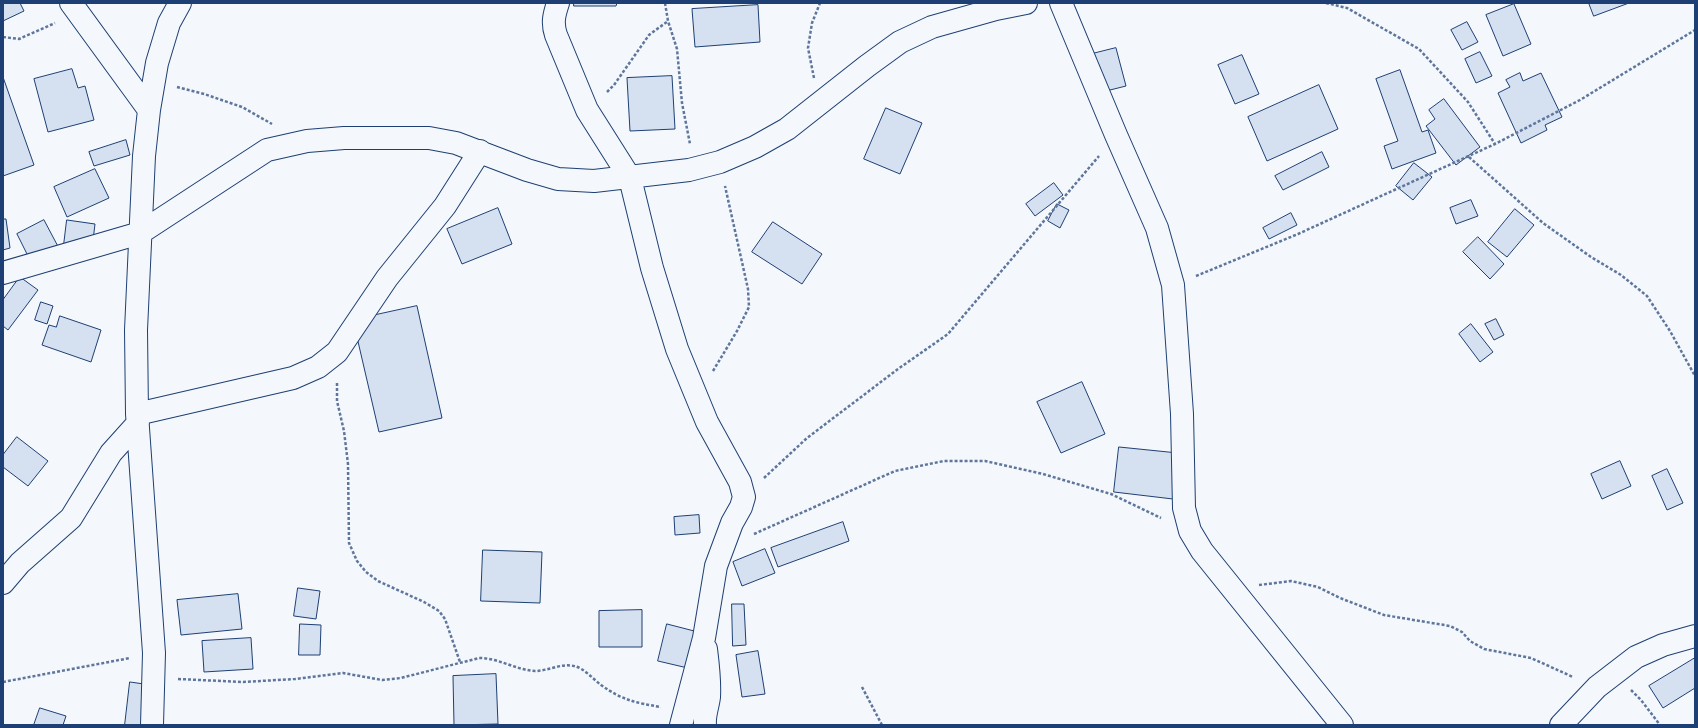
<!DOCTYPE html>
<html>
<head>
<meta charset="utf-8">
<style>
	body { margin:0 }
	#map { position:relative; width:1698px; height:728px; overflow:hidden; background:#f4f7fb; font-family:"Alegreya Sans",sans-serif }
	canvas { display:block }
	.frame { position:absolute; inset:0; border:4px solid #1d3f73; pointer-events:none }
</style>
</head>
<body>
<div id="map">
<canvas width="1698" height="728"></canvas>
<div class="frame"></div>
</div>
<script>
const ctx = document.querySelector('canvas').getContext('2d');
ctx.lineJoin = 'round';
function paint(path, color) {
  ctx.fillStyle = color;
  ctx.fill(path, 'evenodd');
}
function trace(path, color, width, dash) {
  ctx.strokeStyle = color;
  ctx.lineWidth = width;
  ctx.lineCap = dash ? 'butt' : 'round';
  ctx.setLineDash(dash || []);
  ctx.stroke(path);
}
const building = new Path2D(`
	M3 3H20L24 11 3 21Z
	M574 3H617L616 6H574Z
	M1589 3H1629L1594 16Z
	M1514 4 1531 44 1503 56 1486 15Z
	M758 5 760 42 695 47 692 9Z
	M1467 22 1478 42 1462 50 1451 30Z
	M1116 48 1126 86 1098 93 1088 55Z
	M1480 52 1492 76 1476 83 1465 59Z
	M1242 55 1259 94 1235 104 1218 65Z
	M72 69 78 88 85 86 94 120 48 132 34 79Z
	M1400 70 1422 132 1428 130 1436 153 1392 169 1384 146 1398 141 1376 79Z
	M1520 73 1523 81 1541 73 1562 117 1545 125 1547 130 1521 143 1498 93 1510 87 1506 80Z
	M672 76 675 129 630 131 627 78Z
	M3 77 34 165 3 176Z
	M1319 85 1338 129 1267 161 1248 117Z
	M1444 99 1480 147 1456 165 1426 126 1435 119 1429 110Z
	M886 108 922 123 900 174 864 159Z
	M126 140 130 155 94 166 89 152Z
	M1322 152 1329 167 1283 190 1275 176Z
	M1414 163 1432 177 1413 200 1396 186Z
	M95 169 109 198 67 217 54 187Z
	M1054 183 1063 195 1035 216 1026 204Z
	M1471 200 1478 216 1456 224 1450 208Z
	M1057 204 1069 210 1060 228 1048 221Z
	M498 208 512 244 462 264 447 229Z
	M1515 209 1534 225 1507 257 1488 242Z
	M1291 213 1297 225 1269 239 1263 228Z
	M3 219H6L10 248 3 250Z
	M44 220 62 254 34 268 17 234Z
	M67 220 95 224 91 257 63 253Z
	M773 222 822 254 802 284 752 252Z
	M1478 237 1504 264 1490 279 1463 252Z
	M20 277 38 290 8 330 3 326V300Z
	M41 302 53 306 47 324 35 320Z
	M417 306 442 418 379 432 353 320Z
	M60 316 101 330 91 362 42 345 49 325 56 327Z
	M1496 319 1504 335 1494 340 1485 324Z
	M1471 324 1493 352 1480 362 1459 334Z
	M1082 382 1105 434 1061 453 1037 402Z
	M17 437 48 461 28 486 3 467V455Z
	M1119 447 1178 453 1173 499 1114 492Z
	M1620 461 1631 486 1602 499 1591 474Z
	M1667 469 1683 503 1667 510 1652 476Z
	M699 515 700 533 675 535 674 517Z
	M843 522 849 541 778 567 771 548Z
	M765 549 775 573 742 586 733 562Z
	M483 550 542 552 540 603 481 601Z
	M298 588 320 591 316 619 294 616Z
	M238 594 242 629 181 635 177 600Z
	M732 604H744L746 645 733 646Z
	M642 610V647H599V611Z
	M300 624 321 625 320 655H299Z
	M667 624 702 633 692 669 658 661Z
	M251 638 253 669 204 672 202 641Z
	M758 651 765 694 742 697 736 655Z
	M1695 658V688L1663 708 1649 686Z
	M496 674 498 724 454 725 453 676Z
	M130 682 151 685 145 725H125Z
	M40 708 66 716 63 725H34Z`);
const path = new Path2D(`
	M665 3 668 21 677 49 682 103 690 144
	M1326 3 1347 8 1419 49 1468 102 1495 144
	M3 37 19 39 55 23
	M814 78 808 48 812 23 820 3
	M177 87 204 94 242 107 272 124
	M607 92 614 85 649 35 668 21
	M1469 157 1543 223 1591 257 1621 275 1647 296 1670 331 1695 376
	M1196 276 1298 234 1495 144 1580 100 1695 30
	M713 371 737 331 749 307 748 289 725 186
	M337 383V401L344 431 348 464 349 543 357 561 366 572 378 581 424 602 439 611 445 619 460 662
	M764 478 807 438 898 369 948 334 1099 156
	M754 534 895 471 944 461H985L1043 474 1111 494 1161 518
	M1259 585 1291 581 1318 587 1340 598 1384 615 1450 626 1462 632 1470 641 1484 649 1531 658 1573 677
	M178 679 243 682 295 679 343 673 382 680 401 678 479 658C499 658 516 670 535 671 548 671 561 663 574 666 584 668 593 679 601 685 622 700 636 703 661 707
	M3 682 130 658
	M862 687 882 725
	M1631 690 1641 700 1660 725`);
const minor = new Path2D(`
	M71 3 149 110
	M558 3C554 15 552 23 556 35L587 110 630 178 652 268 677 349 707 422 740 482 744 497 741 507 732 523 716 566 704 638 681 725
	M1061 3 1116 135 1157 228 1173 285 1182 414 1184 508 1190 531 1202 551 1342 725
	M3 273 140 233 267 150 307 141 344 138H429L456 143 527 170 558 179 594 181 689 170 720 162 755 147 787 129 867 66 900 42 932 27 996 9 1026 3
	M137 414 293 378 318 367 337 352 387 278 445 206 480 151
	M3 583 20 563 71 518 111 453 138 423
	M152 725 154 653 137 414 136 330 144 156 149 110 157 63 169 23 180 3
	M705 725C704 715 708 706 709 697 710 680 708 665 706 649
	M1561 725 1597 687 1636 657 1663 645 1695 636`);
paint(building, '#d5e0f0');
trace(building, '#1d3f73', 1);
trace(minor, '#1d3f73', 24);
trace(path, '#5e769c', 2.5, [3, 2]);
trace(minor, '#f4f7fb', 22);
</script>
</body>
</html>
